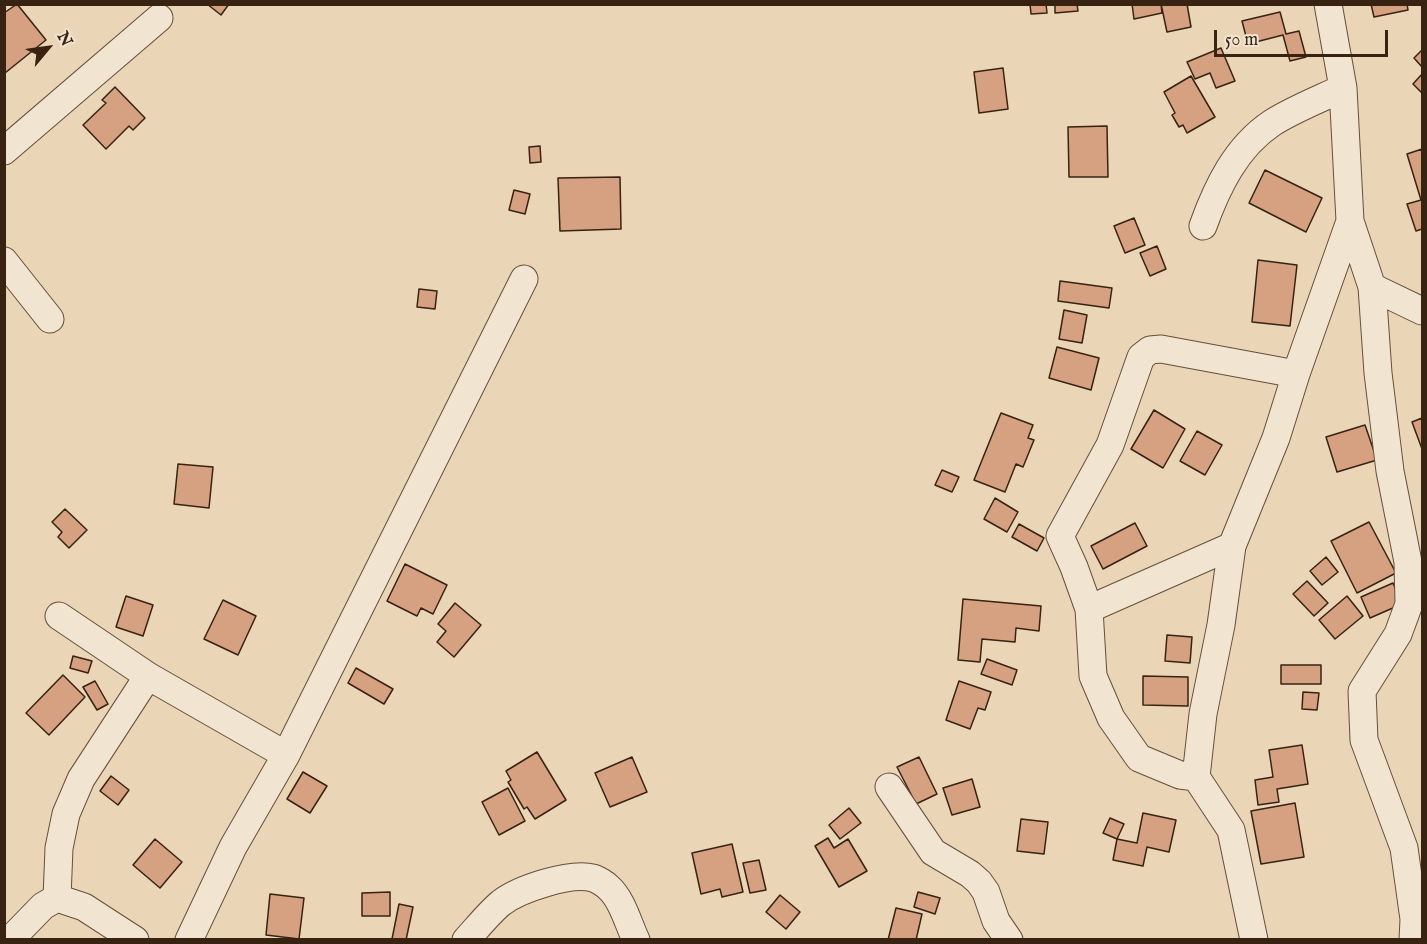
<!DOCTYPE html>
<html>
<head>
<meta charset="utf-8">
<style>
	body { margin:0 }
	#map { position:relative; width:1427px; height:944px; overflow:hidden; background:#ead5b6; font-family:"IM FELL English",serif }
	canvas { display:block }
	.frame { position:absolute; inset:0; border:6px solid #382212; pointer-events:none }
	.north { position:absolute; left:18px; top:18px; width:60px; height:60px; -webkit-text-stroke:4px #f1e4d0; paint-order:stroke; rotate:61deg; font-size:16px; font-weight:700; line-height:24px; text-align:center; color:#382212 }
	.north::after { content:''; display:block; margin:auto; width:21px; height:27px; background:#382212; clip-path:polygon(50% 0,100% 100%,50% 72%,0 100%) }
	.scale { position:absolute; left:1214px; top:30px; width:174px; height:27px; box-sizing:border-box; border:3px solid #382212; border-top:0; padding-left:8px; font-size:18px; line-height:21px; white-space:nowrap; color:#382212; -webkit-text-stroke:4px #f1e4d0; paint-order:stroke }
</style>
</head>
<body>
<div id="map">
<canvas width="1427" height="944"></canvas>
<div class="frame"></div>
<div class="north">N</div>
<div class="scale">50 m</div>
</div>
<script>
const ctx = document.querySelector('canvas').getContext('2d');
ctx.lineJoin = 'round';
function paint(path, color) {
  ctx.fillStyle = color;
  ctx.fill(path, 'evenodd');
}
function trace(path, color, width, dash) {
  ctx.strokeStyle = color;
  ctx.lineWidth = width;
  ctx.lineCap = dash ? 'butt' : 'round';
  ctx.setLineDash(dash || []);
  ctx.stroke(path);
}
const building = new Path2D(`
	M17 4 46 40 5 73 4 13Z
	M207 4H229L221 15Z
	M1030 4H1046L1047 13 1031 14Z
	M1055 4H1077L1078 11 1055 13Z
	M1132 4H1161L1162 13 1134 19Z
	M1161 4H1187L1191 27 1167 32Z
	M1371 4H1407L1408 10 1374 17Z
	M1280 12 1286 34 1299 31 1306 57 1290 61 1283 35 1248 44 1242 21Z
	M1221 48 1235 81 1216 88 1210 73 1195 79 1187 62Z
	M1422 50V67L1414 58Z
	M1003 68 1008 109 979 113 974 72Z
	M1422 74V93L1413 84Z
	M1191 76 1215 117 1187 133 1183 125 1179 127 1172 115 1175 113 1164 92Z
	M115 87 145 118 133 130 129 126 106 149 83 125 106 103 102 100Z
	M1107 126 1108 177H1069L1068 127Z
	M540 146 541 162 530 163 529 147Z
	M1422 149V229L1416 231 1407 204 1421 200 1407 154Z
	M1265 170 1322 198 1306 232 1249 203Z
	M620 177 621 229 560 231 558 178Z
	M514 190 530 194 525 214 509 210Z
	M1134 218 1145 245 1125 253 1114 226Z
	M1157 246 1166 269 1150 276 1140 253Z
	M1258 260 1297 265 1290 326 1252 322Z
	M1060 281 1112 288 1109 308 1058 301Z
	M419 289 437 291 435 309 417 307Z
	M1064 310 1087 315 1082 343 1059 339Z
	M1057 347 1099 358 1091 390 1049 378Z
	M1154 410 1185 429 1163 468 1131 449Z
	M1001 413 1033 425 1028 438 1034 440 1023 467 1016 464 1005 492 974 480Z
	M1422 418V449L1412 422Z
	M1365 425 1377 460 1337 472 1326 437Z
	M1197 431 1222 445 1205 475 1180 461Z
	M178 464 213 467 209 508 174 504Z
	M942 470 959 477 952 492 935 485Z
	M995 498 1018 512 1007 532 984 519Z
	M65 509 87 530 69 548 58 537 62 532 52 522Z
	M1369 522 1396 573 1357 593 1331 541Z
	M1135 523 1147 546 1103 569 1091 546Z
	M1019 524 1044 538 1037 551 1012 537Z
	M1326 557 1338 572 1322 585 1310 571Z
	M405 564 447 585 433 614 421 608 417 616 387 601Z
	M1307 581 1328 603 1314 616 1293 594Z
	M1393 583 1402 604 1370 618 1361 597Z
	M126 596 153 605 143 636 116 627Z
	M1347 596 1363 616 1335 639 1319 620Z
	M963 599 1041 606 1039 631 1016 628 1015 642 982 639 980 662 958 660Z
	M223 600 256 616 238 655 204 639Z
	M455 603 481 625 454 657 437 642 446 631 438 624Z
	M1167 635 1192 637 1190 663 1165 661Z
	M73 656 92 661 88 673 70 668Z
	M987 659 1017 670 1012 685 981 674Z
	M1281 665H1321V684H1281Z
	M356 668 393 689 384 704 348 683Z
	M63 675 85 697 49 735 26 713Z
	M1143 676 1188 677V706L1143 705Z
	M95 681 108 704 97 710 83 687Z
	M959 681 991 692 985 710 978 708 970 729 946 720Z
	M1303 692 1319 693 1317 710 1302 709Z
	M1302 745 1308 784 1277 789 1279 802 1258 805 1255 780 1273 777 1269 750Z
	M537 752 566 800 535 819 527 807 524 809 508 782 511 780 506 771Z
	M632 757 647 792 610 807 595 773Z
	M919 757 937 794 916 804 897 767Z
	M303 772 327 786 310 813 287 799Z
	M111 776 129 790 118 805 100 791Z
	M972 779 980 807 952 815 943 788Z
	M508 788 525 821 499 835 482 802Z
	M1295 803 1304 857 1261 864 1251 811Z
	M849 808 861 823 840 839 829 825Z
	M1143 813 1176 820 1169 852 1147 847 1143 866 1113 860 1117 839 1137 843Z
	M1110 818 1124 824 1117 839 1103 833Z
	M1021 819 1048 822 1044 854 1017 851Z
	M828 838 834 848 848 839 867 871 839 887 815 846Z
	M155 839 182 862 160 888 133 865Z
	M732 844 743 892 722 897 720 889 701 894 692 853Z
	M759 860 766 890 750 893 743 863Z
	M390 892V916H362V893Z
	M918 892 940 898 935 914 914 907Z
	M270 894 304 898 299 939 266 935Z
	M780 895 800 912 786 929 766 912Z
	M399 904 413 907 406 940 392 939Z
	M896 908 922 914 916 940H888Z`);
const minor = new Path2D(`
	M4 151 159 18
	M1350 221 1372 287 1378 373 1390 471 1408 562 1409 604 1398 634 1362 691 1364 740 1404 848 1414 919 1413 940
	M1203 226C1217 187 1236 147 1272 123 1292 110 1320 99 1343 88
	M4 261 50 319
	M1372 287 1422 311
	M1089 609 1232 546
	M59 616 148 676 286 755
	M1196 777 1180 775 1139 758 1111 718 1093 676 1089 609 1074 567 1060 536 1110 445 1141 357 1150 350 1161 349 1296 374
	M889 787 933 852 970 874 979 882 986 892 996 921 1009 940
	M57 898 59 848 66 814 81 779 148 676
	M10 940 43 906 57 898 84 907 135 940
	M189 940 233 847 286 755 524 279
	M466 940C477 928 489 913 501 903 519 889 570 872 593 878 597 879 605 884 608 887 622 899 628 923 636 940
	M1254 940 1231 830 1196 777 1203 714 1221 625 1232 546 1276 438 1296 374 1350 221 1343 88 1328 4`);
paint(building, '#d5a181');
trace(building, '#382212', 1.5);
trace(minor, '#644f3b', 29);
trace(minor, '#f1e4d0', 27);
</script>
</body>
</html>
